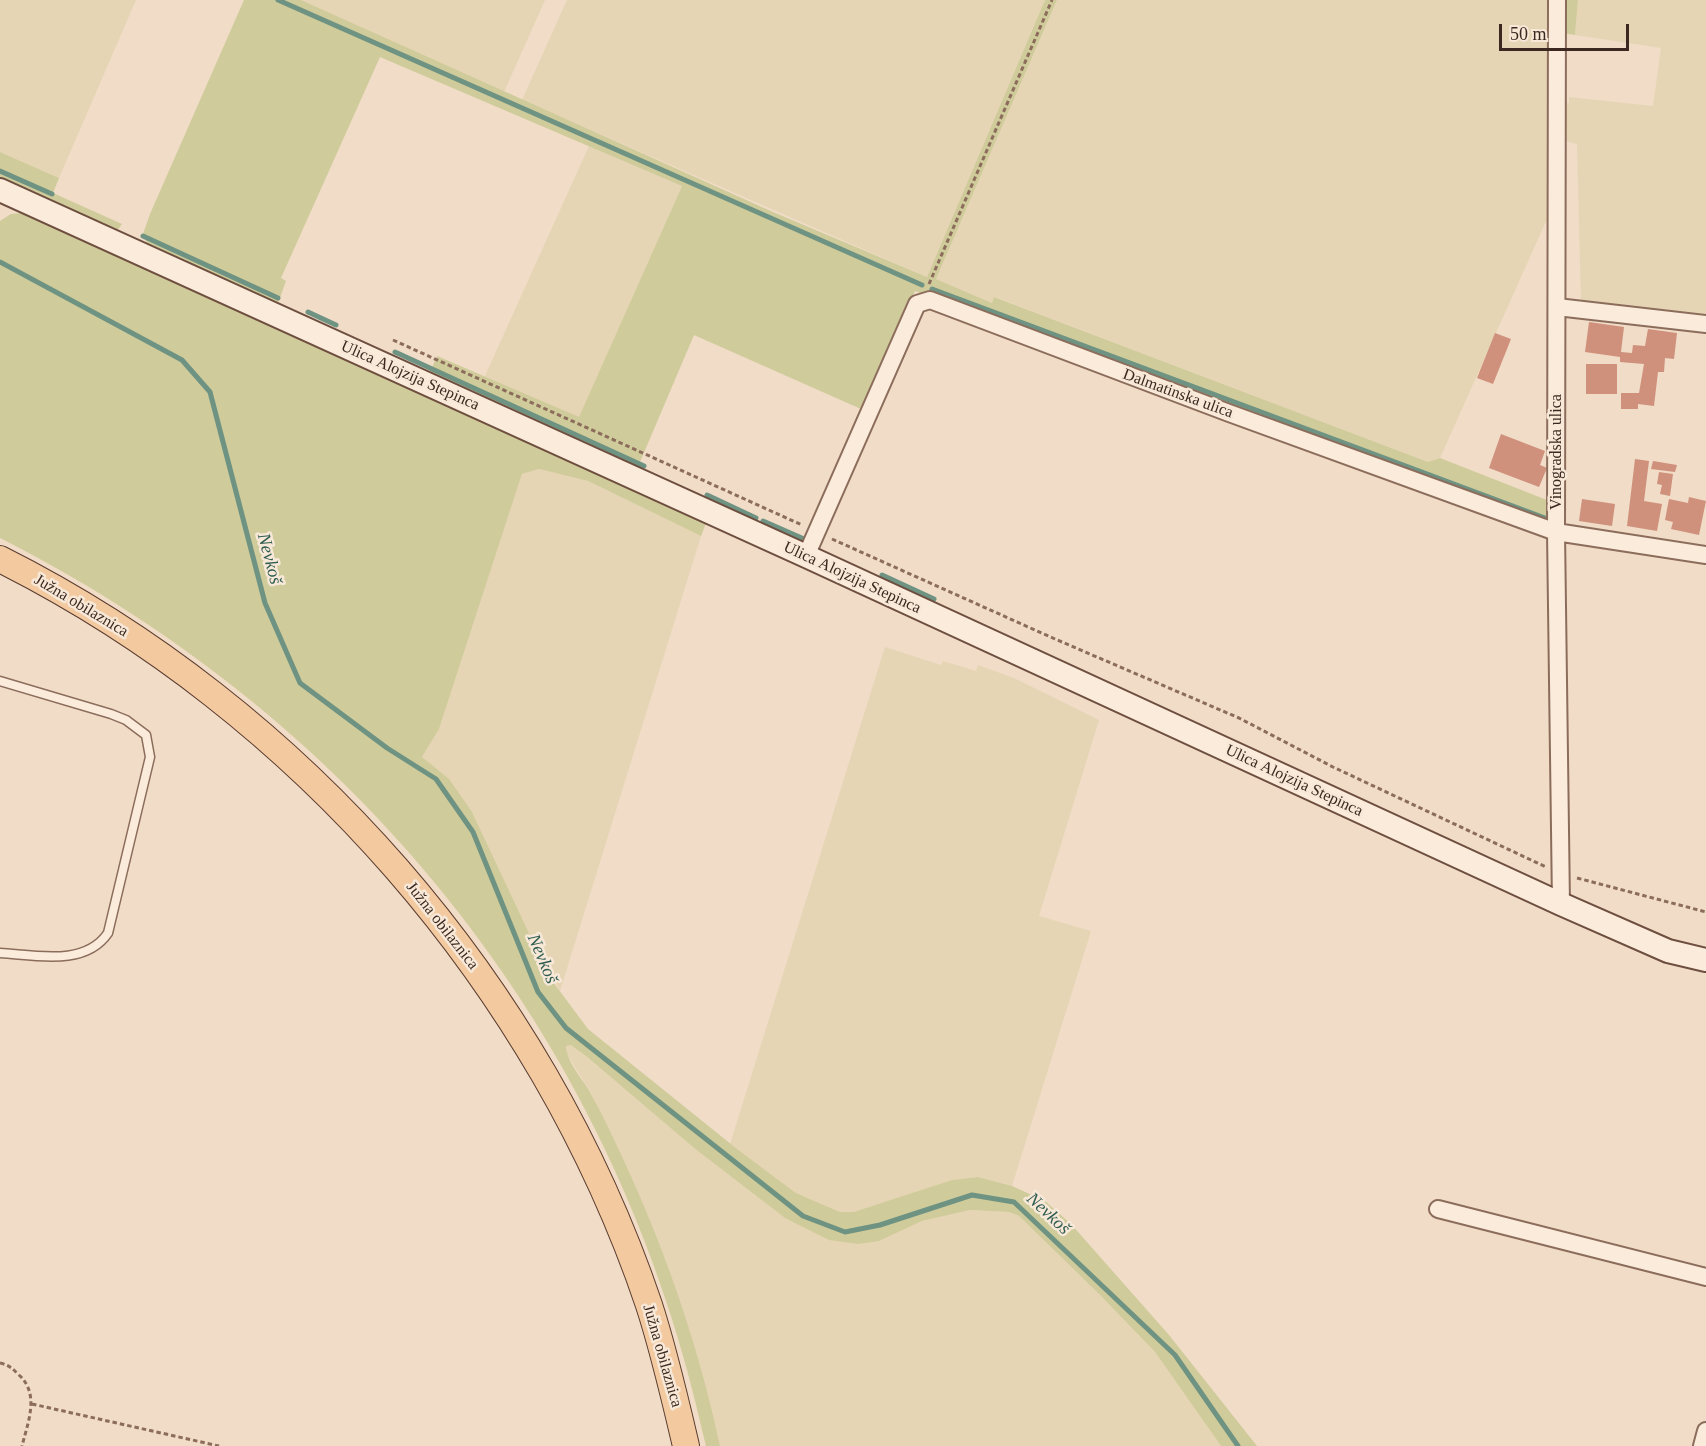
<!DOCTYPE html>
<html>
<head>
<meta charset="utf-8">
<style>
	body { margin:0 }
	#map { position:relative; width:1706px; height:1446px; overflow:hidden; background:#f0dcc7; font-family:Georgia,serif }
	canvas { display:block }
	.scale { position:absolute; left:1499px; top:24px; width:130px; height:27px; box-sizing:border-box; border:3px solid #3c2820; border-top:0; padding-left:8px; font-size:18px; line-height:21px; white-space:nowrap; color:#3c2820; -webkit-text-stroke:4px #f7e8d7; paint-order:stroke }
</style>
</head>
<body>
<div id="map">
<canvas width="1706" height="1446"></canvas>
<div class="scale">50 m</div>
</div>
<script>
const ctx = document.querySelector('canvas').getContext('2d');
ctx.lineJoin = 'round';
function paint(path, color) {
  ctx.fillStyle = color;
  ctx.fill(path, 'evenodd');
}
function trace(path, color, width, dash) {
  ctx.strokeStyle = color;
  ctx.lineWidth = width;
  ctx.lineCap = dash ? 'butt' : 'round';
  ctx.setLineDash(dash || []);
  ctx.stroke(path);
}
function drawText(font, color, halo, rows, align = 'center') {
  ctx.font = font + ' Georgia,serif';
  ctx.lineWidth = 5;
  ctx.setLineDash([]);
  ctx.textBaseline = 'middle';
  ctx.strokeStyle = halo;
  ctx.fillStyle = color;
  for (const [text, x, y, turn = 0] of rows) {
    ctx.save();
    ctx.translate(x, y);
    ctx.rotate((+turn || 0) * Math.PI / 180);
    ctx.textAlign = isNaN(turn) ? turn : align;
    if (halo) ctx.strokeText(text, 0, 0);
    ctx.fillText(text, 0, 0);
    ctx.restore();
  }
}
const farmland = new Path2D(`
	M0 0H136L59 178 0 152Z
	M301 0H545L504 92Z
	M567 0H1045L927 277 522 100Z
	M1057 0H1550L1552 218 1547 219 1440 458 1428 462 995 297 992 303 936 279Z
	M1578 0H1706V320L1581 303 1577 144 1562 140V103H1569V97L1653 106 1661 48 1575 35Z
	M589 146 682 186 579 418 484 378Z
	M539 469 588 481 701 536 560 991 528 933 472 812 422 757 439 729 522 474Z
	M885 647 941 665 943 661 976 671 978 665 1014 678 1099 720 1039 916 1091 931 1012 1186 978 1177 952 1180 854 1213 840 1212 796 1193 730 1144Z
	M571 1044 694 1148 785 1218 879 1241 922 1221 970 1210 1009 1212 1019 1216 1100 1295 1155 1352 1221 1446H720L687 1324 666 1261 592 1095 567 1054 566 1046Z`);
const green = new Path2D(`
	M244 0H301L773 212 927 277 1045 0H1057L936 279 992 303 994 297 1428 462 1440 458 1552 502 1550 521 1285 425 1002 317 1000 323 915 291 861 409 694 335 637 469 428 377 437 356 579 417 682 186 380 57 281 278 286 281 278 303 275 304 149 249 143 234 150 214Z
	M1562 0H1578L1575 35 1562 33Z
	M0 152 59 178 53 193 122 224 117 231 0 182Z
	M23 213 706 523 701 536 588 481 539 469 522 474 439 729 422 757 449 779 472 812 550 978 588 1029 737 1149 796 1193 840 1212H854L952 1180 978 1177 1012 1186 1045 1201 1071 1224 1169 1335 1257 1446H1221L1155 1352 1100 1295 1019 1216 1009 1212 970 1210 922 1221 879 1241 858 1244 829 1240 785 1218 694 1148 587 1057 571 1045 566 1046C567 1063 583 1079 591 1094 605 1119 617 1146 629 1172 669 1260 700 1352 720 1446H706C620 1045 365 723 0 538V221L11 214Z`);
const stream = new Path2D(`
	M278 0 922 285
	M0 171 52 194
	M143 236 278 298
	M0 262 182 360 210 392 265 603 300 683 387 748 436 779 473 832 538 992 566 1028 803 1216 845 1232 880 1225 972 1195 1014 1202 1175 1355 1238 1446
	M932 289 1545 518
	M308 312 336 325
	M395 352 644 466
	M707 495 756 518
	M763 521 804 539
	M882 575 934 599`);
const building = new Path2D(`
	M1589 322 1624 327 1621 352 1632 353 1633 345 1645 346 1648 329 1677 333 1674 359 1665 358 1664 372H1658L1654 406 1638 404V409H1621V393H1639L1644 364 1620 362V357L1585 352Z
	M1495 333 1511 339 1493 384 1477 378Z
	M1586 364H1617V394H1586Z
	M1501 434 1545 451 1540 465 1547 468 1539 487 1489 468Z
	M1635 459 1649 461 1644 501 1662 504 1657 531 1627 526Z
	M1653 461 1677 465 1675 472 1651 469Z
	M1659 472 1673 474 1670 496 1660 494 1662 485 1657 484Z
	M1689 497 1706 501 1699 535 1671 529 1673 522 1665 520 1669 499 1688 503Z
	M1582 499 1615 504 1612 526 1579 521Z`);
const path = new Path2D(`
	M929 284 1052 0
	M393 340 802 525
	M832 539 1055 639 1239 718 1333 767 1546 867
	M1577 878 1706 912
	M0 1363C9 1365 13 1369 19 1375 40 1394 28 1422 22 1446
	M32 1404 219 1446`);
const service = new Path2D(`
	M0 681 111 714 126 720 146 735 150 757 108 933C85 967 35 955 0 953`);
const minor = new Path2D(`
	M1557 0 1556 532 1561 904
	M1557 307 1706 324
	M806 556 917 304 930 300 1229 413 1556 532 1706 555
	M1438 1209 1706 1277
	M1702 1446 1706 1431`);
const secondary = new Path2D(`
	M0 190 806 556 1561 904 1668 951 1706 960`);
const primary = new Path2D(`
	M0 559C301 710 541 986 649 1305 664 1351 675 1399 686 1446`);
const streetNames = [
	["Ulica Alojzija Stepinca",410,376,24],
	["Dalmatinska ulica",1178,394,20],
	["Vinogradska ulica",1557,452,-90],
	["Ulica Alojzija Stepinca",852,578,25],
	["Južna obilaznica",81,606,31],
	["Ulica Alojzija Stepinca",1294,781,25],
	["Južna obilaznica",442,926,52],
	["Južna obilaznica",662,1356,74]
];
const waterNames = [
	["Nevkoš",269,559,75],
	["Nevkoš",542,959,67],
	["Nevkoš",1048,1214,43]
];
paint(farmland, '#e6d5b4');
paint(green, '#cfcb9a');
trace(stream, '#6e9383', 5);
paint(building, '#cf907c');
trace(service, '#8c6d5c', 11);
trace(minor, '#8c6d5c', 20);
trace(secondary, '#6e4e3f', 26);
trace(primary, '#5a3c30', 28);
trace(path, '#8c6d5c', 3, [4.5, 3]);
trace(service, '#faebdb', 8);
trace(minor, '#faebdb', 16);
trace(secondary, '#faebdb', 22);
trace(primary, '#f3c99f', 26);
drawText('16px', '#3c2820', '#f7e8d7', streetNames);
drawText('italic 18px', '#2f5c51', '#f7e8d7', waterNames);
</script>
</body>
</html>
